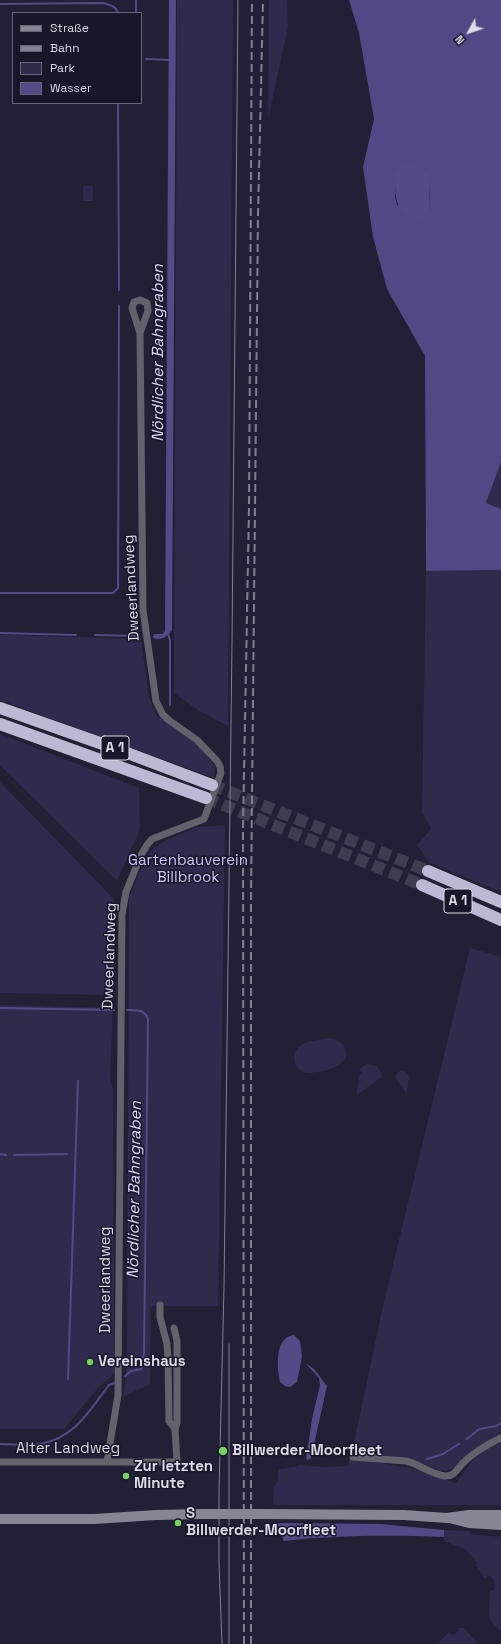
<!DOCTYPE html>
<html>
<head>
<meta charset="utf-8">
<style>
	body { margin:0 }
	#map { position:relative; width:501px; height:1644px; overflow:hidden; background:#222034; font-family:"Space Grotesk",sans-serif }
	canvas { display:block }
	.legend { position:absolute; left:12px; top:12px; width:130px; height:92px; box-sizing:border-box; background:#191629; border:1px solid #676475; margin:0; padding:5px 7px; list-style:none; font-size:12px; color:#dbdae8 }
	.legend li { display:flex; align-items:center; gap:8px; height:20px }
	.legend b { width:20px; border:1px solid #676475 }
	.north { position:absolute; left:449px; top:12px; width:40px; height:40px; -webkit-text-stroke:3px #191629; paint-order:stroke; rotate:230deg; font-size:11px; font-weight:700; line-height:16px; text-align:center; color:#dbdae8 }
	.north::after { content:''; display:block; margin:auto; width:14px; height:18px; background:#dbdae8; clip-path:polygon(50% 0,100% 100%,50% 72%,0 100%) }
</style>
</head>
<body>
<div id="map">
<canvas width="501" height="1644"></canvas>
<ul class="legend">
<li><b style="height:5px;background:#868596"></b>Straße</li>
<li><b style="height:5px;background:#818090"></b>Bahn</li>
<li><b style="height:11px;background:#302b4c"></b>Park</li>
<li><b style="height:11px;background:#544a87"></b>Wasser</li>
</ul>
<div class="north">N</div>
</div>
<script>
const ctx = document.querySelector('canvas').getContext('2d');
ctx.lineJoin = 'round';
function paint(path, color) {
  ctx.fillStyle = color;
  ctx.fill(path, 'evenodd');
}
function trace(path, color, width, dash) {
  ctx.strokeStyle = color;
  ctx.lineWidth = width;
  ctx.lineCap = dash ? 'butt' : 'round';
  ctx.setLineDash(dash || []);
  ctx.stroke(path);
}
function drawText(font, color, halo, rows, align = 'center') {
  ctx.font = font + ' "Space Grotesk",sans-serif';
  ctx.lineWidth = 3;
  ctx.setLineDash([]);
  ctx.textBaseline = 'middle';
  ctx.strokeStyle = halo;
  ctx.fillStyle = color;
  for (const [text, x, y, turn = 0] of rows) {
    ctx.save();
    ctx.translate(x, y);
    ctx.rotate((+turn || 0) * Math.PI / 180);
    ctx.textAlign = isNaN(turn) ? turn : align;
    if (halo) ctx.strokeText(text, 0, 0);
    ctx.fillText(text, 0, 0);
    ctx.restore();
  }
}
const green = new Path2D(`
	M177 0H233L228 726 198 710 174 693Z
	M269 0H287L288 27 268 119Z
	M83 186H93V201H83Z
	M501 462V509L486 503Z
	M501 570V892L430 863 417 845 431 829 422 812 426 571Z
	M0 635 141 639 149 697 156 715 197 744 215 766 214 778 0 700Z
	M0 734 139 788 140 829 117 881 0 765Z
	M0 782 114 899V995L0 993Z
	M225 825 218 1306H151L150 1384 123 1397 127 1363 129 898 146 857 153 849 166 840 198 827Z
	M470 948 501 957V1435L483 1444 454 1468 446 1471H440L410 1458 362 1455 352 1452 383 1306Z
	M0 1005 113 1008 110 1080 113 1089 114 1374 98 1388 64 1429H0Z
	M328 1038C343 1038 353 1054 340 1064 333 1070 319 1072 310 1073 296 1074 289 1057 299 1047 305 1041 319 1040 328 1038Z
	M367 1064 377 1066 380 1071 382 1077 358 1094H356L360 1074H361L362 1072 359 1070Z
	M401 1071 406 1072 409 1076 407 1094 395 1077 397 1073Z
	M501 1443V1505H273L274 1486 278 1481V1469L296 1467 299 1465 324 1467 348 1466 350 1457 414 1469 456 1483C470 1464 477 1451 501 1443Z
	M444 1530 468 1531 471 1534 501 1537V1630C484 1623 490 1605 490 1590H494C496 1584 494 1578 488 1575L485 1579 476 1565 477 1562 465 1549 444 1541Z
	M457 1628H464L478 1644H437L448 1633 454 1635 459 1630Z`);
const forest = new Path2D(`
	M349 0H501V462L486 503 501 509V570L426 571 425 356 387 289 373 237 363 167 374 119 359 33ZM395 174 430 184 429 210 397 205 395 197Z
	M275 1523 381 1524 444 1530V1537C393 1535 335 1535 284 1541Z`);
const water = new Path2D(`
	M169 0H176L172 630C167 637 161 641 153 638L154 634H162L165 631Z
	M411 163 428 174 430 184 429 210 422 218C394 219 395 196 395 174L403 164Z
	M294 1335 300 1341 302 1357 297 1382 290 1387 285 1386 280 1382C277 1369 274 1337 294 1335Z
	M305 1363 314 1369 327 1386 311 1458 308 1460 306 1459 312 1419 320 1385 319 1378Z`);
const stream = new Path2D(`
	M0 4 103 3C110 5 116 6 118 13
	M136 13V0
	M146 59 171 60
	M118 103 119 290
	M0 593H113L118 588 119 306
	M0 633 76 635
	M168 633 170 641V705
	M95 635 139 636
	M0 1008 114 1010
	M0 1154 6 1155
	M14 1155 67 1154
	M125 1376 131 1371 141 1369 144 1354 148 1019C144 1009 136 1010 127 1010
	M68 1379 78 1081
	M467 1439 479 1429 496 1426 501 1423
	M0 1444C13 1444 28 1446 40 1444 75 1438 89 1411 109 1385L114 1383
	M427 1459 443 1454 459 1444`);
const highwayTunnel = new Path2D(`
	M212 785 428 871
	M206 798 422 885`);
const street = new Path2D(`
	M174 1328 177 1341V1423L175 1429
	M353 1457 406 1461C419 1464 431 1474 445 1476 453 1477 457 1470 462 1464 473 1453 486 1445 501 1438
	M0 1462H177L175 1429 169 1421 168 1360 167 1344 160 1317V1305
	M107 1462 118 1395 122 914 126 892 141 855 147 845 152 839 204 819 221 773 220 766 217 761 197 740 170 721 163 715 156 701 143 610 140 333 132 308 134 302 140 300 147 303 148 311 140 333`);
const secondary = new Path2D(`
	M261 1514 404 1515 447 1518 469 1515H501
	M0 1519H94L156 1515 202 1514
	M453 1519 469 1523 501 1525`);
const highway = new Path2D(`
	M0 708 114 748 212 785
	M0 724 206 798
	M428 871 501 902
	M422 885 501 920`);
const tram = new Path2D(`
	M229 1344V1644
	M222 1644 219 1563V1492L224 1287 232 642 238 0`);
const rail = new Path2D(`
	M244 1644 243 827 249 508 252 0
	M251 1644V896L258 215 263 0`);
const secondaryBridge = new Path2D(`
	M202 1514H261`);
const markers = [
	[90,1362,4,"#75d25b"],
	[223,1451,5,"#75d25b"],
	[126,1476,4,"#75d25b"],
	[178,1523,4,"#75d25b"]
];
const shields = [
	[115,748,28],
	[458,901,28]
];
const shieldNames = [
	["A 1",115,748],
	["A 1",458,901]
];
const streetNames = [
	["Dweerlandweg",132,588,-93],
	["Dweerlandweg",110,956,-88],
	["Dweerlandweg",106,1280,-90],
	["Alter Landweg",68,1449]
];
const parkNames = [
	["Gartenbauverein",188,861],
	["Billbrook",188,878]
];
const poiNames = [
	["Vereinshaus",98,1362],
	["Billwerder-Moorfleet",232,1451],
	["Zur letzten",134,1467],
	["Minute",134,1484],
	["S",186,1514],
	["Billwerder-Moorfleet",186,1531]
];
const waterNames = [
	["Nördlicher Bahngraben",159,353,-90],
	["Nördlicher Bahngraben",135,1190,-89]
];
paint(green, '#302b4c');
paint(forest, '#524885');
paint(water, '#544a87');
trace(stream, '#544a87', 2);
trace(highwayTunnel, '#3e3c4f', 12, [12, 6]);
trace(street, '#62626c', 7);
trace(secondary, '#868596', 10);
trace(highway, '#bcb9d4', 12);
trace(tram, '#818090', 1);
trace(rail, '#818090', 2, [8, 4]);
trace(secondaryBridge, '#868596', 10);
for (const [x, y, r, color] of markers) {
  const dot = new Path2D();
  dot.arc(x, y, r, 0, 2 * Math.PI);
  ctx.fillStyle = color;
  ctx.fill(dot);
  trace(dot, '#191629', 1.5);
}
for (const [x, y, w] of shields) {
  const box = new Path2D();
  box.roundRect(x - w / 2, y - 12, w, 24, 3);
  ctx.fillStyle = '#191629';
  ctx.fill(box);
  trace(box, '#dbdae8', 1);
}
drawText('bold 14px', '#dbdae8', null, shieldNames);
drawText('15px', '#dbdae8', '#191629', streetNames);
drawText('15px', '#cbc6fd', '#191629', parkNames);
drawText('bold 15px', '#dbdae8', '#191629', poiNames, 'left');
drawText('italic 16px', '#dad7fd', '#191629', waterNames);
</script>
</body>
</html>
